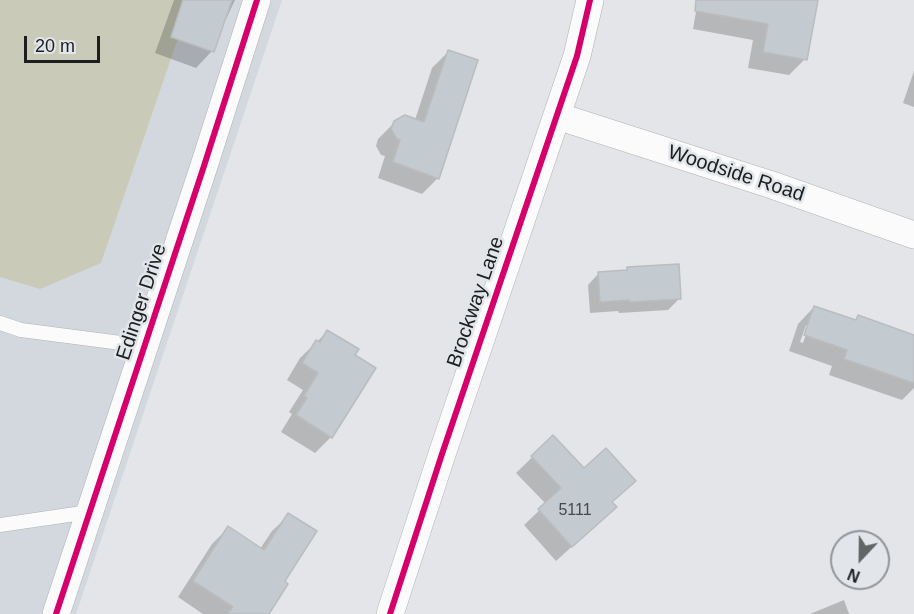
<!DOCTYPE html>
<html>
<head>
<meta charset="utf-8">
<style>
	body { margin:0 }
	#map { position:relative; width:914px; height:614px; overflow:hidden; background:#e3e5e8; font-family:Arial,sans-serif }
	canvas { display:block }
	.north { position:absolute; left:830px; top:530px; width:60px; height:60px; box-sizing:border-box; background:#e2e5e9; border:2px solid #939598; border-radius:50%; rotate:202deg; font-size:16px; font-weight:700; line-height:24px; text-align:center; color:#1c1e1f }
	.north::after { content:''; display:block; margin:auto; width:21px; height:27px; background:#626465; clip-path:polygon(50% 0,100% 100%,50% 72%,0 100%) }
	.scale { position:absolute; left:24px; top:36px; width:76px; height:27px; box-sizing:border-box; border:3px solid #1c1e1f; border-top:0; padding-left:8px; font-size:18px; line-height:21px; white-space:nowrap; color:#1c1e1f; -webkit-text-stroke:4px #e2e5e9; paint-order:stroke }
</style>
</head>
<body>
<div id="map">
<canvas width="914" height="614"></canvas>
<div class="north">N</div>
<div class="scale">20 m</div>
</div>
<script>
const ctx = document.querySelector('canvas').getContext('2d');
ctx.lineJoin = 'round';
function paint(path, color) {
  ctx.fillStyle = color;
  ctx.fill(path, 'evenodd');
}
function trace(path, color, width, dash) {
  ctx.strokeStyle = color;
  ctx.lineWidth = width;
  ctx.lineCap = dash ? 'butt' : 'round';
  ctx.setLineDash(dash || []);
  ctx.stroke(path);
}
function drawText(font, color, halo, rows, align = 'center') {
  ctx.font = font + ' Arial,sans-serif';
  ctx.lineWidth = 5;
  ctx.setLineDash([]);
  ctx.textBaseline = 'middle';
  ctx.strokeStyle = halo;
  ctx.fillStyle = color;
  for (const [text, x, y, turn = 0] of rows) {
    ctx.save();
    ctx.translate(x, y);
    ctx.rotate((+turn || 0) * Math.PI / 180);
    ctx.textAlign = isNaN(turn) ? turn : align;
    if (halo) ctx.strokeText(text, 0, 0);
    ctx.fillText(text, 0, 0);
    ctx.restore();
  }
}
const built = new Path2D(`
	M0 0H282L76 614H0Z`);
const green = new Path2D(`
	M0 0H191L101 263 40 289 0 277Z`);
const shadow = new Path2D(`
	M174 0H235L226 19 222 23 212 51 196 68 155 53Z
	M698 0H816L805 59 789 75 748 68 753 40 693 29Z
	M449 51 438 178 422 194 378 178 385 156 381 155 376 146 378 139 395 122 415 120 432 68Z
	M914 71V107L903 103Z
	M627 269 680 298 668 310 619 313 618 311 590 313 588 285 599 273 624 272Z
	M814 307 854 321 858 317 914 341V388L902 400 829 375 832 366 789 351 798 324ZM806 325H809L803 343 800 342Z
	M327 332 353 356 331 437 315 453 281 432 292 414 289 412 303 390 287 380 300 358Z
	M553 437 584 470 611 503 599 522 556 561 524 525 546 504 516 473Z
	M289 515 283 582 267 614H203L178 597 212 544 228 528 260 549 272 531Z
	M844 600 849 614H810Z`);
const building = new Path2D(`
	M183 0H232L214 52 171 37Z
	M696 0H818L807 60 763 52 768 24 695 11Z
	M448 50 478 60 439 179 393 162 400 140 397 139 391 129 394 121 405 115 424 122Z
	M679 264 681 299 630 302 629 300 600 302 598 272 627 270V267Z
	M814 306 856 320 858 315 914 335V383L844 359 847 350 804 335Z
	M327 330 359 349 355 355 376 368 332 438 296 415 307 398 304 396 318 373 302 363 316 340 320 342Z
	M553 435 584 468 606 448 636 481 612 502 617 507 572 547 538 509 561 488 531 456Z
	M288 513 317 531 285 581 288 584 269 614H227L233 607 193 581 228 526 264 550Z`);
const service = new Path2D(`
	M0 323 21 330 144 346
	M0 525 89 512`);
const minor = new Path2D(`
	M557 116 772 185 914 235
	M56 614 203 169 257 0
	M390 614 442 454 577 56 590 0`);
const cycleway = new Path2D(`
	M56 614 203 169 257 0
	M390 614 442 454 577 56 590 0`);
const numberNames = [
	["5111",575,511]
];
const streetNames = [
	["Woodside Road",736,174,18],
	["Edinger Drive",142,302,-72],
	["Brockway Lane",476,302,-71]
];
paint(built, '#d2d8de');
paint(green, '#c9cbb8');
paint(shadow, '#0003');
paint(building, '#c3cbd1');
trace(building, '#babcbe', 1.5);
trace(service, '#b0b2b4', 15);
trace(minor, '#b0b2b4', 28);
trace(service, '#fbfbfc', 14);
trace(minor, '#fbfbfc', 27);
trace(cycleway, '#d6006c', 6);
drawText('16px', '#46494c', null, numberNames);
drawText('20px', '#1c1e1f', '#e2e5e9', streetNames);
</script>
</body>
</html>
